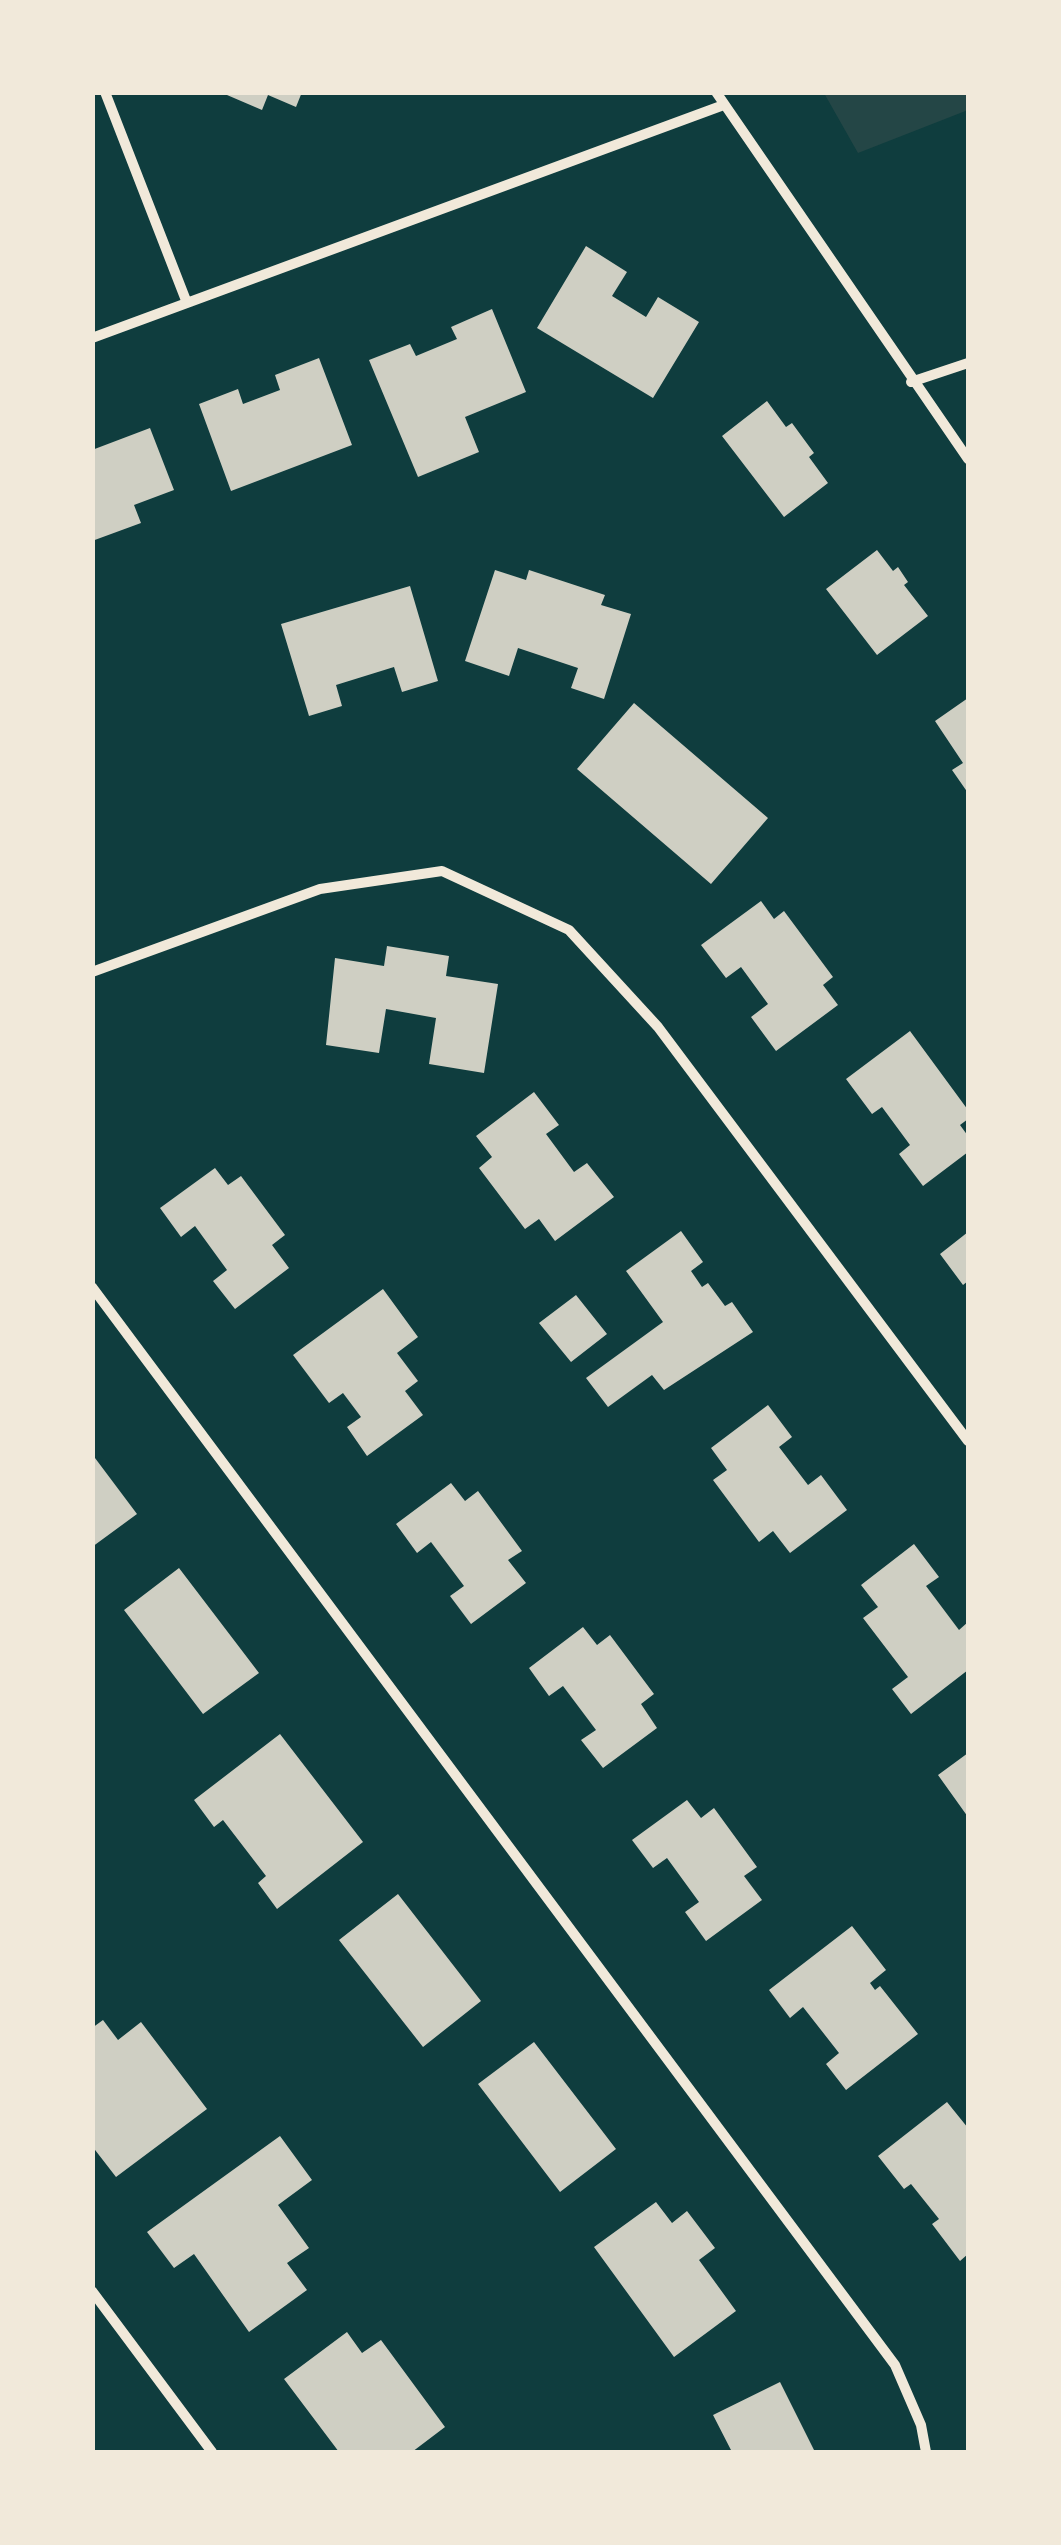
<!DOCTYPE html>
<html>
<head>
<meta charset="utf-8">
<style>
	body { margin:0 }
	#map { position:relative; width:1061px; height:2545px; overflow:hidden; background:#0f3d3e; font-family:Helvetica,sans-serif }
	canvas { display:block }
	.frame { position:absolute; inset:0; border:95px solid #f1e9da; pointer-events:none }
</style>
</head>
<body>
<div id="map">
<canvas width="1061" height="2545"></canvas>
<div class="frame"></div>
</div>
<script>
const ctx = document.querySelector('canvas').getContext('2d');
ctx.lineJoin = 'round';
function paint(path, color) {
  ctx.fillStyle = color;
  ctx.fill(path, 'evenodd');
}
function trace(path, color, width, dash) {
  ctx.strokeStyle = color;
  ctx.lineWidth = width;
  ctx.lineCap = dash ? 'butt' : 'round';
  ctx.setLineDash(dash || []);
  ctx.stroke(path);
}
const green = new Path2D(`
	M824 93H968V110L858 153Z`);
const building = new Path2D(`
	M220 92H302L296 107 268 95 262 110Z
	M586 246 627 272 612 296 646 317 658 297 699 322 653 398 537 328Z
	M492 309 526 392 465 417 479 452 418 477 369 360 410 344 416 356 457 339 451 327Z
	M319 358 352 445 231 491 199 404 238 389 243 404 280 390 275 375Z
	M767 401 786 427 792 423 814 453 809 457 828 483 784 517 722 436Z
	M150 428 174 490 134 505 141 523 92 541V450Z
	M877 550 893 571 898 567 908 582 904 585 928 616 877 655 826 589Z
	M495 570 526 580 529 570 605 595 601 605 631 614 604 699 571 688 578 668 518 648 509 676 465 661Z
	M410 586 438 681 402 692 394 667 336 685 342 706 309 716 281 624Z
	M968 698V793L952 770 963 763 935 721Z
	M634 703 768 818 711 884 577 769Z
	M761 901 774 919 784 911 833 977 823 985 838 1005 776 1051 751 1017 768 1004 741 967 726 978 701 945Z
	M387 946 449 956 446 976 498 984 484 1073 429 1064 436 1018 386 1009 379 1053 326 1045 335 958 384 966Z
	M910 1031 968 1110V1119L960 1125 968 1136V1152L923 1186 899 1154 910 1145 882 1107 872 1114 846 1079Z
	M534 1092 559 1125 546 1134 574 1172 587 1163 614 1197 555 1241 539 1219 525 1229 479 1168 492 1157 476 1136Z
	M215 1168 228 1185 241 1176 285 1235 272 1245 289 1268 235 1309 213 1281 227 1270 195 1226 181 1237 160 1208Z
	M681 1231 703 1262 691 1271 702 1287 708 1283 725 1306 732 1302 753 1332 664 1390 652 1375 608 1407 586 1378 663 1322 626 1271Z
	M968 1232V1281L963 1285 940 1254Z
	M383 1289 418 1337 397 1353 418 1381 405 1391 423 1415 367 1456 347 1427 361 1417 343 1393 329 1403 293 1355Z
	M576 1295 607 1334 571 1362 539 1323Z
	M768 1405 792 1437 779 1447 808 1485 821 1475 847 1510 790 1553 773 1531 759 1542 713 1480 727 1470 711 1448Z
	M92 1454 137 1514 92 1547Z
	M451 1483 465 1501 478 1491 522 1551 508 1560 526 1583 471 1624 450 1596 464 1586 431 1542 417 1553 396 1524Z
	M914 1544 939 1577 926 1586 959 1630 968 1622V1670L911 1714 892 1689 908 1677 863 1618 878 1607 861 1585Z
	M179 1568 259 1673 203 1714 124 1610Z
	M583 1627 597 1645 610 1635 654 1694 641 1704 657 1728 603 1768 581 1740 596 1730 563 1686 549 1696 529 1668Z
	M280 1734 363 1842 277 1909 258 1883 266 1876 223 1820 214 1827 194 1800Z
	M968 1753V1817L938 1775Z
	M687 1800 701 1818 714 1808 757 1867 744 1876 762 1900 706 1941 685 1912 699 1902 667 1858 653 1868 632 1840Z
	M398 1894 481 2001 423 2047 339 1940Z
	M852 1926 886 1970 870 1983 875 1990 880 1986 918 2034 846 2090 826 2064 839 2053 803 2007 790 2018 769 1990Z
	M103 2020 118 2040 141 2022 207 2109 116 2177 92 2146V2028Z
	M534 2042 616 2149 560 2192 478 2084Z
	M947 2102 968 2128V2254L960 2261 932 2224 939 2219 911 2184 904 2189 878 2156Z
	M280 2136 312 2180 278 2205 309 2248 287 2263 307 2290 249 2332 194 2254 174 2268 147 2232Z
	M656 2202 672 2223 687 2211 715 2248 699 2260 736 2311 674 2357 594 2247Z
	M347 2332 362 2353 381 2340 445 2427 412 2452H339L284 2379Z
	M780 2382 815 2452H732L713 2415Z`);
const minor = new Path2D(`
	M105 92 187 303
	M716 92 968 459
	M92 338 721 106
	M911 382 968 363
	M92 972 320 889 442 871 569 930 658 1027 968 1441
	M92 1287 895 2365 921 2425 926 2452
	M92 2291 212 2452`);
paint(green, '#244646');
paint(building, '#cfcfc3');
trace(minor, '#f1e9da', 10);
</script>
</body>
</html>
